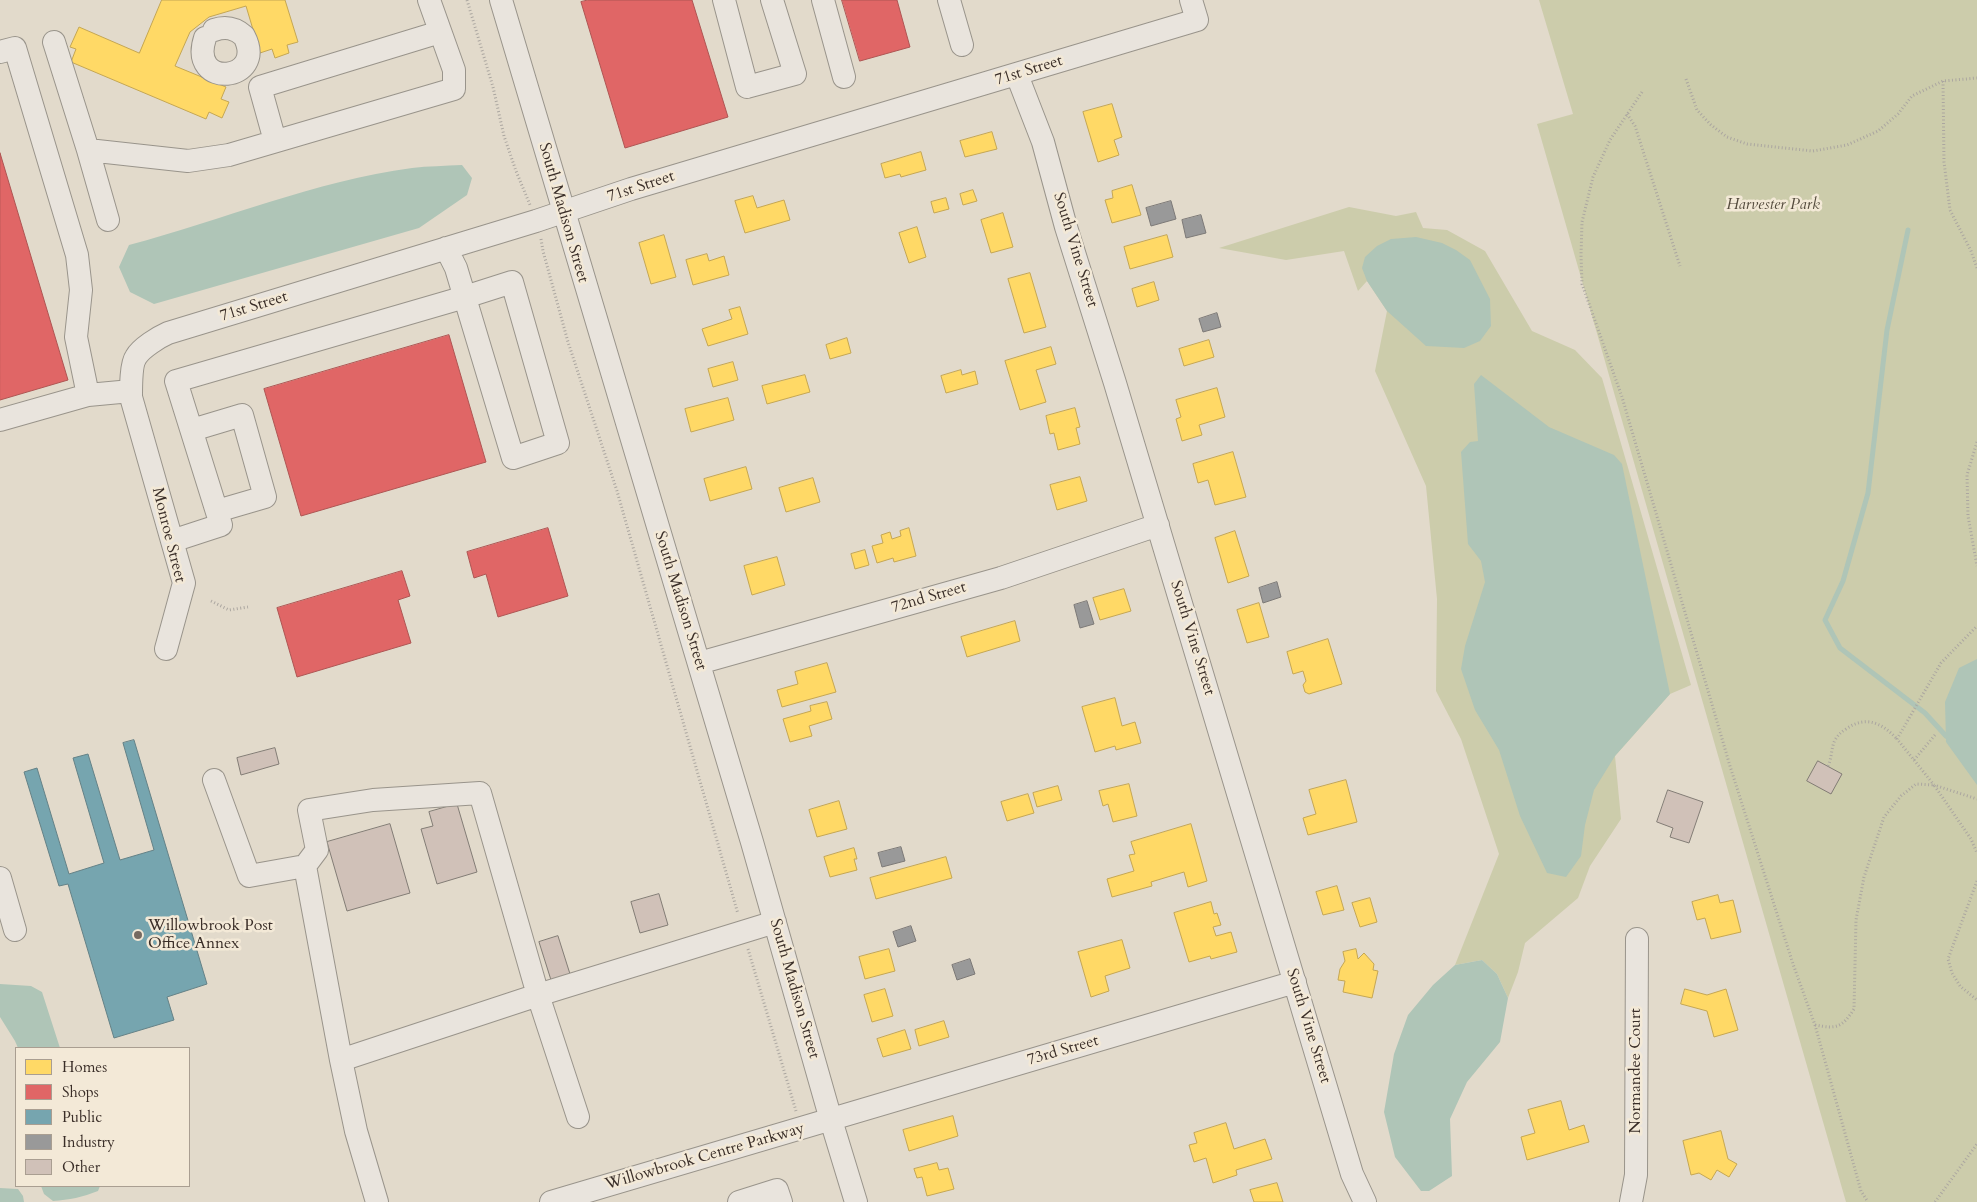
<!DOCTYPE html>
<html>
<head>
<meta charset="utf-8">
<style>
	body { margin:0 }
	#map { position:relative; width:1977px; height:1202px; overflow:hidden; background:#e2dacb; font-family:Cardo,serif }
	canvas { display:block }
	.legend { position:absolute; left:15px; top:1047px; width:175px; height:140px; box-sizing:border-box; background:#f3e9d7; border:1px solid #a99e91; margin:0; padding:6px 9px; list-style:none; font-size:15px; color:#3a2e28 }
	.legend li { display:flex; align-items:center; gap:10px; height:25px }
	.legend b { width:25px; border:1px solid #a99e91 }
</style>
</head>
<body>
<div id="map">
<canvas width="1977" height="1202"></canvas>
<ul class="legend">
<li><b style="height:14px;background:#ffd966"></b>Homes</li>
<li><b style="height:14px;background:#e06666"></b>Shops</li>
<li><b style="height:14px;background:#76a5af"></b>Public</li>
<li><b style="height:14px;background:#999"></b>Industry</li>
<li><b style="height:14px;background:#d0c1b8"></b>Other</li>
</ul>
</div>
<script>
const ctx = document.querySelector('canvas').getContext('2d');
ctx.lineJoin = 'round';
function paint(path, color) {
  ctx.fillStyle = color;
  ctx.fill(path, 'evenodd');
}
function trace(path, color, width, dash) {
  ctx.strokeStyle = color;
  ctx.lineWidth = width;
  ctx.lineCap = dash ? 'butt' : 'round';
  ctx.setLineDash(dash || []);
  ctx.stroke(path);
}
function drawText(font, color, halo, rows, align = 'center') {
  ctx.font = font + ' Cardo,serif';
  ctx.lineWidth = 5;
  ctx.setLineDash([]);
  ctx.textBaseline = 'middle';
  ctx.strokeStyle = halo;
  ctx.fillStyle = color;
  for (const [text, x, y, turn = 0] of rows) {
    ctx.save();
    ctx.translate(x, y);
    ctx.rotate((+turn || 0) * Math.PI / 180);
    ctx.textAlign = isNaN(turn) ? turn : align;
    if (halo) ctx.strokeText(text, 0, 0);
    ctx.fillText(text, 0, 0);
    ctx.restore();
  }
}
const green = new Path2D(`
	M1539 0H1977V1202H1846L1537 124 1573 114Z
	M1349 207 1396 216 1416 212 1423 228 1447 230 1485 251 1532 331 1575 350 1602 378 1691 685 1670 694 1615 756 1621 819 1590 866 1578 898 1525 943 1518 972 1508 998 1497 974 1482 960 1455 965 1499 854 1461 739 1436 691 1437 599 1426 486 1375 371 1387 311 1367 281 1358 291 1344 251 1286 260 1219 248Z`);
const water = new Path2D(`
	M462 165 472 178 467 195 419 228 154 304 130 292 119 267 129 245C223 220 315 181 412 168 428 166 445 166 462 165Z
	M1416 237 1442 243 1456 250 1470 260 1490 299 1491 326 1480 341 1464 348 1426 346 1387 311 1367 281 1362 268 1365 257 1377 246 1391 239Z
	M1481 375 1549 427 1614 455 1622 464 1670 694 1615 756 1594 790 1585 825 1581 856 1566 877 1547 873 1520 816 1499 750 1475 710 1461 669 1465 646 1485 582 1481 561 1468 544 1461 452 1470 442 1478 441 1474 384Z
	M1977 659V785L1946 742 1945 702 1959 668Z
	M1482 960 1497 974 1508 998 1500 1042 1467 1082 1450 1119 1452 1176 1429 1191H1421L1395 1157 1384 1112 1394 1054 1408 1015 1433 985 1455 965Z
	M0 984 31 986 42 992 60 1048H18L15 1041 0 1017Z
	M41 1186H100L98 1191C83 1197 69 1200 53 1201L44 1194Z
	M0 1188 18 1189 23 1196 24 1202H0Z`);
const homes = new Path2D(`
	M162 0H285L298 42 287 45 289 53 275 58 272 49 260 53 246 6 209 17 190 32 175 66 226 87 221 99 229 102 222 118 209 112 206 119 71 62 76 49 70 47 79 27 139 53Z
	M1112 104 1122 137 1114 140 1119 155 1098 162 1083 112Z
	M992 132 997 149 965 157 960 141Z
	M921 152 926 170 901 177 900 174 885 178 881 164Z
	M1132 185 1141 215 1112 223 1105 200 1113 198 1112 191Z
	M973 190 977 201 963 205 960 194Z
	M753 196 757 208 784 200 790 220 745 233 735 201Z
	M946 198 949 209 934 213 931 202Z
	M1003 213 1013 247 991 253 981 220Z
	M917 227 926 257 909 263 899 233Z
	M664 235 676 277 651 284 639 243Z
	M1167 235 1173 257 1130 269 1124 247Z
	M707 254 709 261 724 256 729 275 693 285 686 260Z
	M1030 273 1046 327 1024 333 1008 279Z
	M1154 282 1159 300 1137 307 1132 289Z
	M740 307 748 334 708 346 702 329 732 319 729 310Z
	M847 338 851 353 830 359 826 345Z
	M1209 340 1214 357 1184 366 1179 349Z
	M1051 347 1056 364 1036 370 1046 402 1020 410 1005 361Z
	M733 362 738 380 713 387 708 369Z
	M961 370 962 375 975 371 978 384 946 393 941 376Z
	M805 375 810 392 767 404 762 386Z
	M1217 388 1225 417 1199 425 1202 435 1182 441 1176 419 1181 417 1176 400Z
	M728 398 734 420 691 432 685 409Z
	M1075 408 1080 427 1076 428 1080 444 1058 450 1054 433 1050 434 1046 416Z
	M1233 452 1246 497 1215 505 1208 480 1198 483 1193 464Z
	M746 467 752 489 710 501 704 479Z
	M1080 477 1087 501 1057 510 1050 485Z
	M813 478 820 502 786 512 779 488Z
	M909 528 916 556 894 562 893 558 877 563 872 546 883 543 881 535 890 532 892 539 901 536 900 531Z
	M1235 531 1249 576 1228 583 1215 538Z
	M865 550 869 565 855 569 851 554Z
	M777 557 785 585 752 595 744 566Z
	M1124 589 1131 611 1100 620 1093 598Z
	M1259 603 1269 637 1247 643 1237 610Z
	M1015 621 1020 641 967 657 961 637Z
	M1328 639 1342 684 1309 694 1305 692 1303 685 1306 681 1303 671 1293 674 1287 652Z
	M827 663 836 692 782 707 777 690 798 684 795 672Z
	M1115 698 1122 726 1135 722 1141 743 1116 750 1115 746 1095 752 1082 707Z
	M827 702 832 719 809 726 812 736 790 742 783 719 811 711 810 706Z
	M1346 780 1357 822 1308 835 1303 818 1316 814 1309 790Z
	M1129 784 1137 816 1113 822 1108 804 1103 806 1099 791Z
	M1058 786 1062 800 1037 807 1033 793Z
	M1028 794 1034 813 1007 821 1001 802Z
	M839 801 847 829 817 837 809 810Z
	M1191 824 1207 881 1188 887 1184 872 1151 882 1152 886 1112 897 1107 879 1134 871 1129 855 1135 854 1131 842Z
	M854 848 857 859H854L857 870 830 877 824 857Z
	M946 857 952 878 876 899 870 878Z
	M1337 886 1344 910 1323 915 1316 892Z
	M1718 895 1720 903 1733 900 1741 932 1711 939 1705 918 1697 920 1692 902Z
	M1370 898 1377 922 1360 927 1352 903Z
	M1211 902 1214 914 1217 913 1221 925 1213 927 1216 936 1231 932 1237 952 1211 959 1210 956 1189 962 1174 913Z
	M1122 940 1130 968 1105 976 1109 991 1091 997 1078 952Z
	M889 949 895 971 865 979 859 957Z
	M1356 949 1358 959 1364 953 1374 964 1373 970 1378 971 1372 998 1343 992 1345 981 1338 980 1340 969 1345 961 1343 952Z
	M885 989 893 1016 872 1022 864 995Z
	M1685 989 1707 995 1726 989 1738 1030 1714 1037 1707 1011 1681 1004Z
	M944 1021 949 1037 919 1046 915 1030Z
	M905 1030 911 1049 883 1057 877 1039Z
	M1561 1101 1569 1130 1584 1125 1589 1142 1527 1160 1521 1137 1535 1133 1528 1110Z
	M953 1116 958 1136 909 1151 903 1130Z
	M1226 1123 1234 1149 1265 1139 1272 1159 1236 1170 1237 1175 1213 1183 1206 1158 1194 1162 1189 1145 1197 1143 1194 1133Z
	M1721 1131 1728 1159 1737 1164 1729 1177 1717 1170 1711 1180 1699 1173 1691 1175 1683 1141Z
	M937 1163 939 1170 948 1168 954 1189 927 1196 922 1177 917 1178 914 1169Z
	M1277 1183 1283 1202H1254L1250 1190Z`);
const shops = new Path2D(`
	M588 0H692L728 117 625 148 581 2Z
	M842 0H897L910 47 860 61Z
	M0 153 68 380 0 400Z
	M449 335 486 462 301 516 264 389Z
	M548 528 568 596 498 617 486 574 474 578 467 552Z
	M402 571 410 596 398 600 411 643 297 677 277 608Z`);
const public = new Path2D(`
	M134 740 207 984 167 997 174 1020 114 1038 68 884 59 886 24 772 37 768 69 874 104 863 73 758 88 754 120 860 154 850 123 743Z`);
const industry = new Path2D(`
	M1171 201 1176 219 1151 226 1146 208Z
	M1201 215 1206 233 1186 238 1182 220Z
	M1217 313 1221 327 1203 332 1199 319Z
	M1277 582 1281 597 1263 603 1259 588Z
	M1087 601 1094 624 1080 628 1074 605Z
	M901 847 905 861 882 867 878 853Z
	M911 926 916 941 898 947 893 932Z
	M970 959 975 974 957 980 952 965Z`);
const stream = new Path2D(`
	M1908 230 1887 330 1868 493 1843 581 1825 620 1840 648 1925 713 1946 736`);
const building = new Path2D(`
	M275 748 279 764 241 775 237 758Z
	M1818 761 1842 774 1831 794 1807 781Z
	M1668 790 1703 802 1689 843 1670 837 1673 828 1657 822Z
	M457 804 477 872 437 884 421 829 433 826 429 812Z
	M390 824 410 893 347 911 327 842Z
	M659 894 668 925 640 933 631 902Z
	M558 936 570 974 551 980 539 942Z`);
const path = new Path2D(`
	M467 0 493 87 504 136 516 171 530 205
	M1686 79 1697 110 1711 125 1727 137 1747 144 1813 151 1847 145 1878 131 1898 114 1912 96 1943 81 1977 78
	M1943 81 1944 162 1950 210 1971 251 1977 268
	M1642 92 1610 140 1593 177 1582 222 1581 255 1582 284 1622 397 1730 766 1793 964 1815 1025 1861 1191 1868 1202
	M1627 114 1635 126 1680 266
	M541 239 543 251 568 342 617 491 738 914
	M1977 442 1967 475 1968 516 1977 566
	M211 601 229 610 248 607
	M1935 735 1914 760 1897 739 1941 663 1977 626
	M1914 760 1934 785 1977 799
	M1828 766C1832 758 1831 748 1835 740 1838 735 1841 732 1846 729 1866 715 1882 723 1897 739
	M1977 881 1948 959 1952 973 1960 986 1977 1000
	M748 949 796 1111
	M1815 1025C1836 1029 1842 1028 1854 1009L1856 920 1864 877 1884 817 1901 796 1916 784 1934 785 1971 839 1977 853
	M1935 1202 1977 1144`);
const minor = new Path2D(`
	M501 0 752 842 831 1120 856 1202
	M724 0 747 87 795 74 772 0
	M823 0 844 77
	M949 0 962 45
	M205 38C188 90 268 82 244 36 235 28 226 26 214 30
	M54 42 88 150 188 161 229 155 454 89V70L429 0
	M0 52 15 48 77 255 81 290 76 337 88 395
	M1017 75 1043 142 1066 227 1115 383 1352 1174 1365 1202
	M275 141 260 87 440 32
	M88 150 108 220
	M0 420 88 395 131 391
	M192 430 242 415 265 497 217 511
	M172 541 221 525 176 381 465 297 512 282 558 443 513 458 456 268 446 248
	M166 649 184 583 131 397C131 387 131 364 136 357 141 348 159 337 168 333L536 221 631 189 1197 20 1191 0
	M699 663 1001 578 1158 525
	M214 780 249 876 305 866 341 1060 538 995 578 1117
	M305 866 317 850 309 810 373 800 480 793 538 995 775 922
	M0 878 15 930
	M341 1060 356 1131 377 1202
	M551 1202 1295 982
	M739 1202 777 1190 781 1202
	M1631 1202 1636 1175 1637 939`);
const markers = [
	[138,935,5,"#756a61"]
];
const streetNames = [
	["71st Street",1029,71,-17],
	["71st Street",641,187,-18],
	["South Madison Street",563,213,74],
	["South Vine Street",1075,250,73],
	["71st Street",254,307,-17],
	["Monroe Street",168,535,76],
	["72nd Street",929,598,-16],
	["South Madison Street",680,601,73],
	["South Vine Street",1192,638,73],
	["South Madison Street",794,989,74],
	["South Vine Street",1308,1026,73],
	["73rd Street",1063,1051,-16],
	["Normandee Court",1636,1071,-90],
	["Willowbrook Centre Parkway",705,1157,-16]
];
const parkNames = [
	["Harvester Park",1773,205]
];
const poiNames = [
	["Willowbrook Post",148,926],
	["Office Annex",148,944]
];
paint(green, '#ccccab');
paint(water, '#afc5b7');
paint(homes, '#ffd966');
trace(homes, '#c4a653', 1);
paint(shops, '#e06666');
trace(shops, '#ae5553', 1);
paint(public, '#76a5af');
trace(public, '#648186', 1);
paint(industry, '#999');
trace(industry, '#7c7977', 1);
trace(stream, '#afc5b7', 5);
paint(building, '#d0c1b8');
trace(building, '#827c75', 1);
trace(minor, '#99948b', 24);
trace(path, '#aba6a0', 3, [1, 2.5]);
trace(minor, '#e9e4dd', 22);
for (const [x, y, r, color] of markers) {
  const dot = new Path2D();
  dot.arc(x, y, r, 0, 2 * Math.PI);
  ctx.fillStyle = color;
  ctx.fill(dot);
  trace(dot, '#f3e9d7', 2);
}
drawText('16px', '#3a2e28', '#f3e9d7', streetNames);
drawText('italic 16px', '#544b3d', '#f3e9d7', parkNames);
drawText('16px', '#3a2e28', '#f3e9d7', poiNames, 'left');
</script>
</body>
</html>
